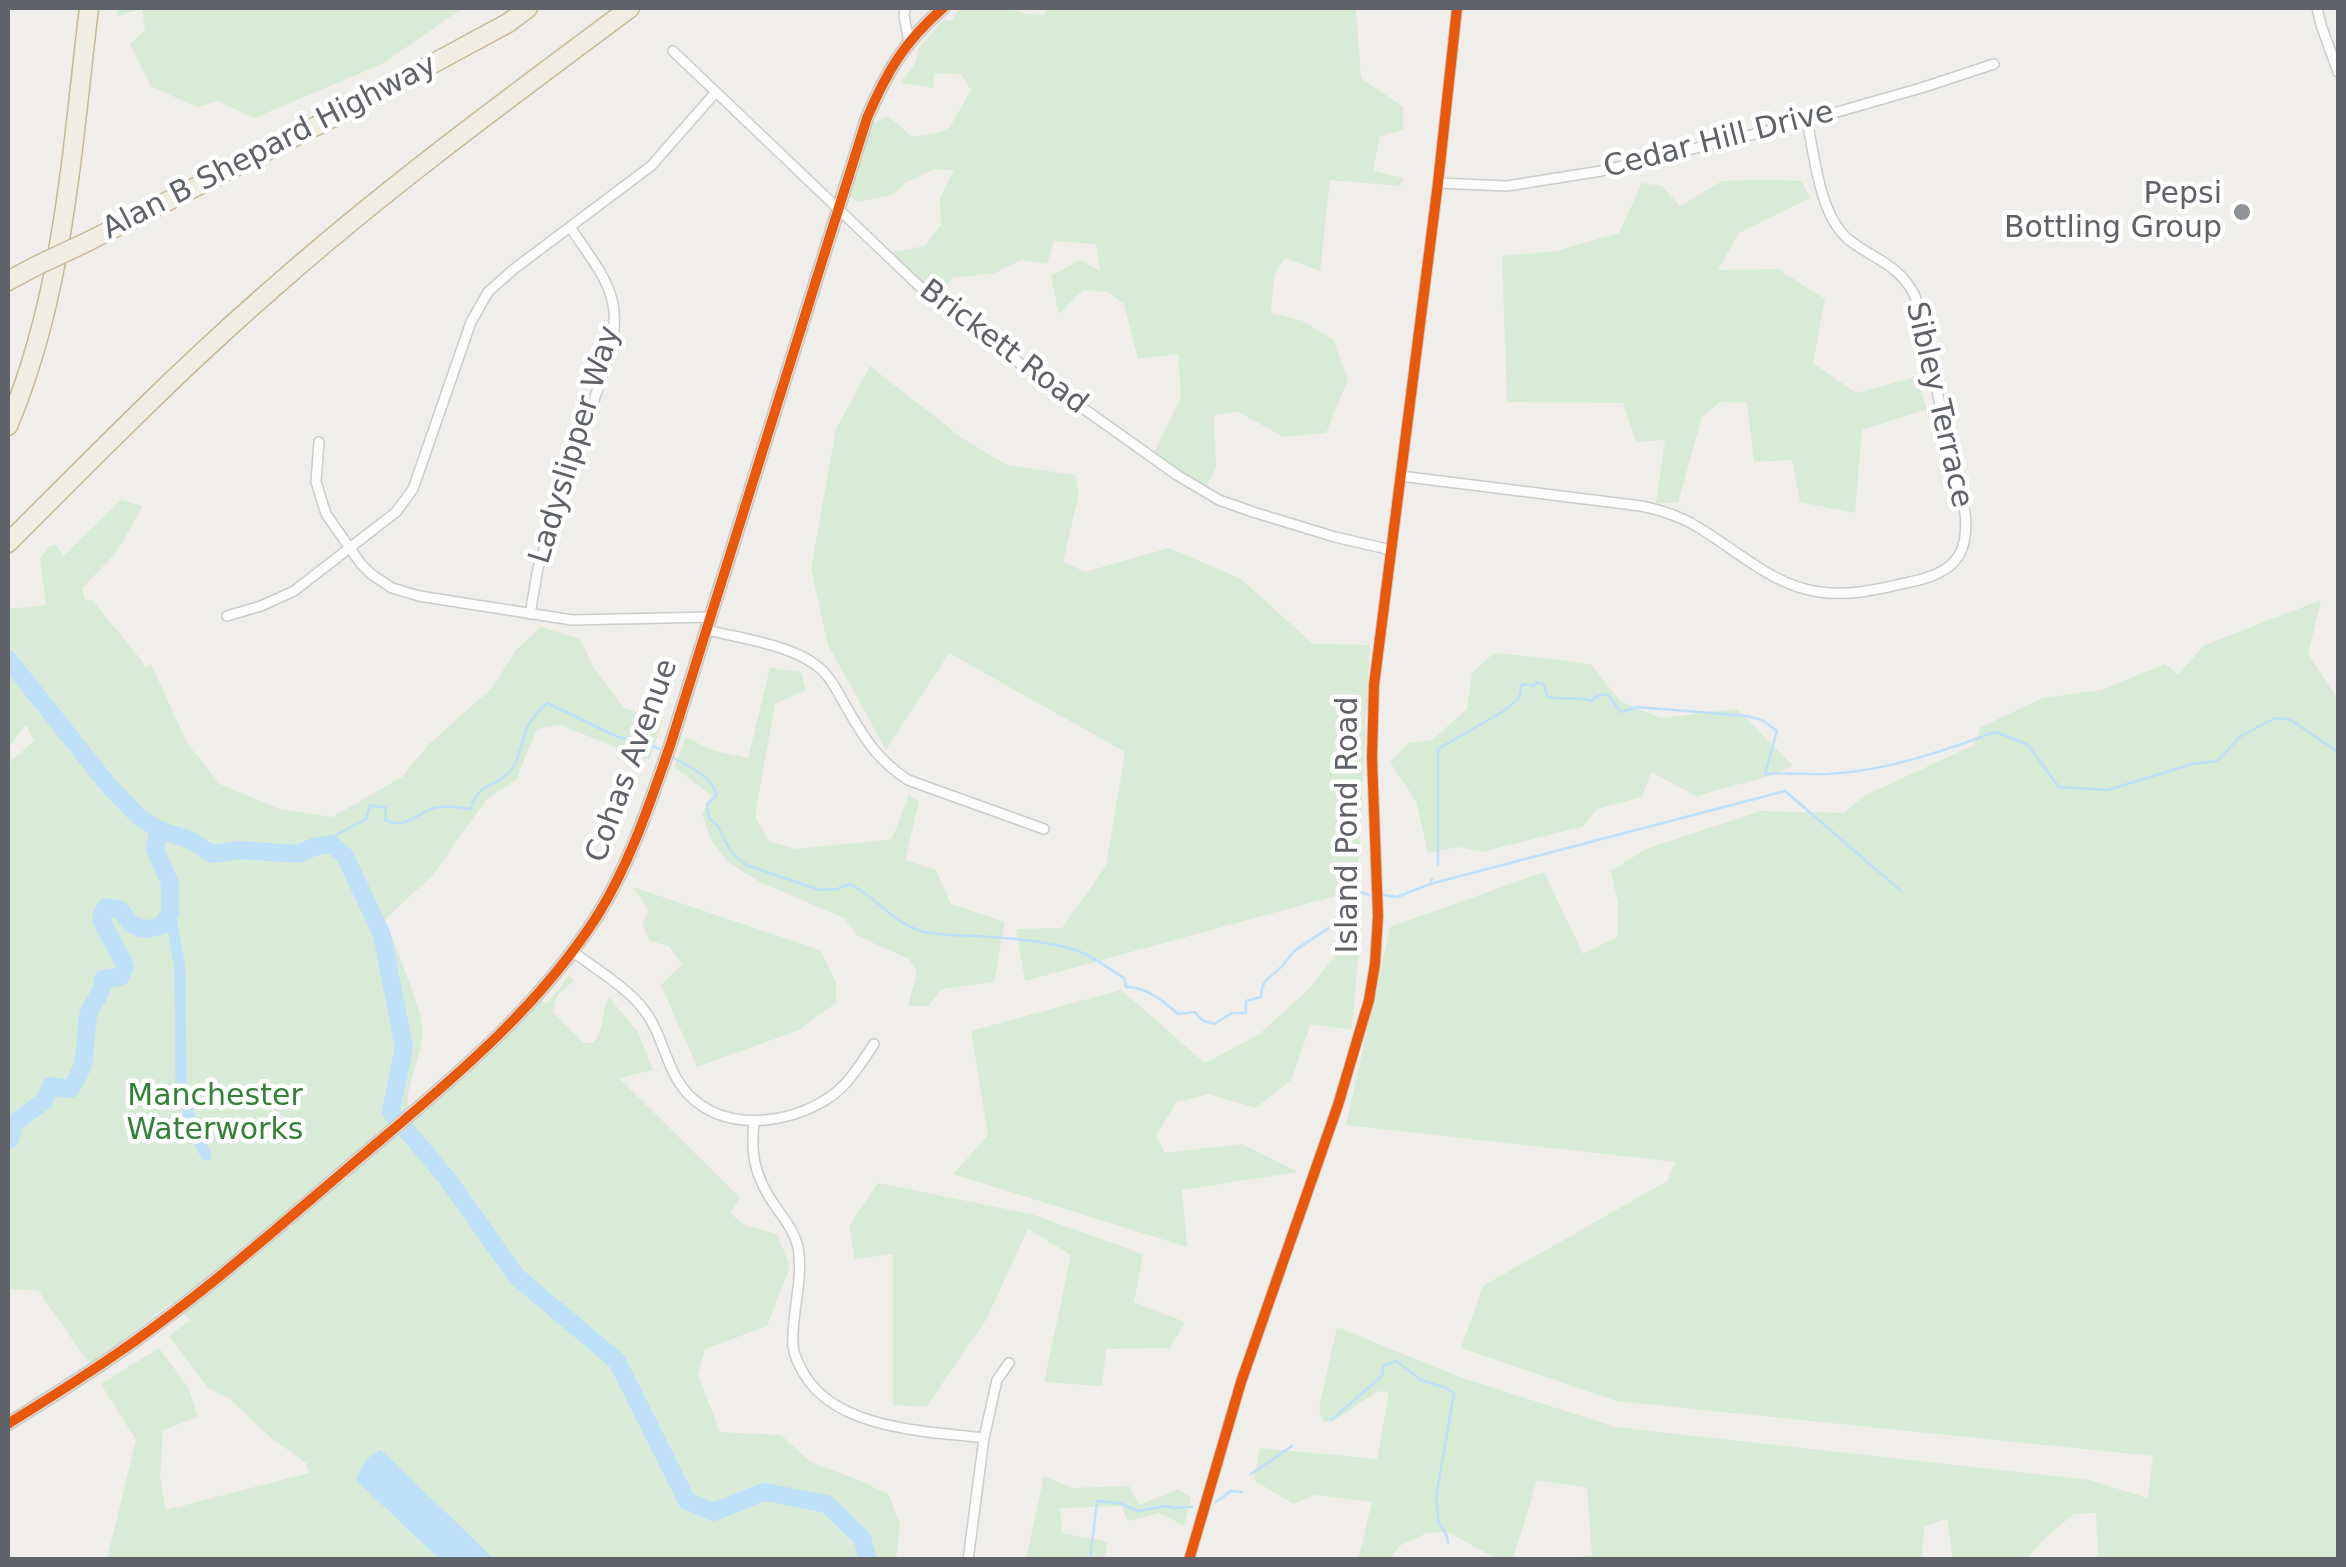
<!DOCTYPE html>
<html>
<head>
<meta charset="utf-8">
<style>
	body { margin:0 }
	#map { position:relative; width:2346px; height:1567px; overflow:hidden; background:#efeeea; font-family:"DejaVu Sans",sans-serif }
	canvas { display:block }
	.frame { position:absolute; inset:0; border:10px solid #5f6368; pointer-events:none }
</style>
</head>
<body>
<div id="map">
<canvas width="2346" height="1567"></canvas>
<div class="frame"></div>
</div>
<script>
const ctx = document.querySelector('canvas').getContext('2d');
ctx.lineJoin = 'round';
function paint(path, color) {
  ctx.fillStyle = color;
  ctx.fill(path, 'evenodd');
}
function trace(path, color, width, dash) {
  ctx.strokeStyle = color;
  ctx.lineWidth = width;
  ctx.lineCap = dash ? 'butt' : 'round';
  ctx.setLineDash(dash || []);
  ctx.stroke(path);
}
function drawText(font, color, halo, rows, align = 'center') {
  ctx.font = font + ' "DejaVu Sans",sans-serif';
  ctx.lineWidth = 9;
  ctx.setLineDash([]);
  ctx.textBaseline = 'middle';
  ctx.strokeStyle = halo;
  ctx.fillStyle = color;
  for (const [text, x, y, turn = 0] of rows) {
    ctx.save();
    ctx.translate(x, y);
    ctx.rotate((+turn || 0) * Math.PI / 180);
    ctx.textAlign = isNaN(turn) ? turn : align;
    if (halo) ctx.strokeText(text, 0, 0);
    ctx.fillText(text, 0, 0);
    ctx.restore();
  }
}
const green = new Path2D(`
	M116 8H463L382 64 254 118 218 101 198 107 151 87 130 44 145 30 142 8 118 16Z
	M960 8H1007L1024 14 1043 15 1050 8H1356L1361 78 1403 107V130L1380 136 1373 171 1403 178 1401 186 1330 180 1320 271 1285 258 1274 276 1271 313 1303 321 1333 340 1348 379 1326 433 1283 437 1239 412 1214 415 1216 468 1203 492 1152 457 1181 397 1178 354 1138 359 1124 304 1108 292 1083 290 1059 314 1051 276 1080 260 1100 271 1096 244 1054 241 1047 264 1021 260 995 273 953 278 934 299 887 258 893 252 925 246 941 225 940 198 954 170 935 169 905 183 892 195 857 202 850 196 873 124 888 116 912 137 940 132 950 127 971 90 961 74 934 73 933 88 900 83 915 64 919 48 943 20 951 21Z
	M1769 180 1802 181 1810 198 1739 233 1718 270 1778 269 1825 299 1813 363 1856 393 1916 377 1927 409 1862 430 1855 513 1800 502 1792 460 1754 462 1747 403 1720 402 1702 417 1678 503H1656L1665 440 1636 442 1623 403 1507 402 1502 256 1556 251 1619 233 1642 183 1662 186 1680 206 1722 181Z
	M870 366 962 438 1007 465 1075 475 1079 493 1063 562 1085 572 1169 548 1241 579 1313 644 1370 645 1357 890 1025 981 1016 929 1062 928 1106 866 1125 752 949 653 886 750 828 645 811 569 836 429Z
	M121 500 143 506 116 553 82 588 85 600H92L143 662 144 668 151 664 187 743 220 784 279 809 332 817 402 777 428 745 491 689 516 650 541 627 580 639 594 668 624 708 663 721 649 760 560 725 537 729 516 780 486 800 432 876 385 919C393 942 424 1013 423 1032 421 1057 409 1078 407 1102L417 1113 539 999 546 1004 570 976 574 981 557 995 553 1012 584 1043H593C605 1030 601 1013 609 997L638 1032 653 1070 619 1078 740 1198 730 1213 744 1225 777 1234 790 1267 767 1326 705 1349 698 1375 720 1432 781 1435 812 1463 859 1480 889 1495 900 1525 896 1559H444L357 1477V1480L439 1559H107L136 1440 101 1384 159 1348 188 1387 198 1417 163 1430 160 1477 166 1510 309 1473 306 1463 270 1437 229 1398 209 1389 169 1336 190 1320 172 1302 92 1364 88 1362 38 1290 8 1289V790L11 761 34 741 26 725 8 748V609L46 605 40 559 48 547 56 545 63 556Z
	M2321 600 2308 654 2338 699V1559H2098L2096 1513 2074 1514 2046 1537 2026 1559H1953L1947 1519 1924 1526 1922 1559H1565L1592 1555 1587 1488 1537 1480 1513 1559H1497L1448 1532 1427 1533 1399 1546 1391 1559H1350L1359 1556 1372 1502 1315 1495 1293 1504 1254 1480 1260 1448 1377 1459 1389 1393 1378 1391 1335 1420 1323 1422 1319 1408 1337 1327 1460 1377 1615 1427 2089 1480 2148 1498 2153 1456 1616 1401 1461 1348 1483 1286 1667 1181 1675 1162 1346 1125 1390 927 1544 872 1583 954 1617 937 1618 903 1611 871 1646 849 1761 811 1844 813 1864 796 1974 745 1981 727 2043 698 2101 690 2165 664 2178 674 2205 645Z
	M1494 653 1555 659 1592 665 1620 701 1661 718 1737 709 1793 766 1769 776 1696 796 1651 772 1642 797 1597 809 1584 826 1482 852 1458 847 1428 853 1416 801 1390 762 1409 743 1432 740 1467 709 1472 673Z
	M770 668 801 672 806 690 775 704 755 816 770 842 797 849 892 839 909 794 919 802 905 860 936 870 951 904 1005 922 994 982 942 989 928 1006H908L917 972 909 959 858 936 844 918 760 882 728 862 711 840 702 814 712 796 674 767 686 737 711 750 748 758Z
	M633 887 820 950 836 982V1003L799 1030 697 1067 661 985 682 964 669 946 650 941 642 924 649 911Z
	M1361 924 1352 1030 1311 1024 1291 1080 1256 1108 1209 1094 1177 1102 1156 1135 1165 1153 1242 1144 1298 1172 1182 1190 1187 1247 953 1174 988 1135 971 1031 1121 990 1205 1063 1258 1035 1306 992Z
	M878 1183 1031 1214 1143 1254 1134 1302 1185 1322 1170 1348 1106 1349 1102 1386 1044 1382 1071 1255 1028 1229 986 1320 926 1407 893 1405V1254L855 1259 849 1226Z
	M1044 1476 1072 1488 1129 1486 1139 1505 1178 1489 1191 1497 1184 1526 1160 1513 1128 1521 1121 1506 1060 1508 1062 1533 1108 1542 1104 1559H1026Z`);
const water = new Path2D(`
	M381 1450 494 1559H439L356 1480C362 1466 366 1456 381 1450Z`);
const stream = new Path2D(`
	M674 758C691 768 710 775 717 795L707 804 709 818 717 825 731 852 746 865 820 890 837 889 850 884C876 897 892 922 921 931 939 936 957 935 976 936 1006 938 1040 940 1069 948 1089 953 1106 967 1124 978L1126 987C1144 986 1165 1002 1178 1014L1195 1012 1202 1020 1214 1024 1232 1013H1246V1001L1261 997C1262 978 1269 980 1281 967 1287 962 1290 954 1297 949 1307 941 1327 931 1336 922 1347 912 1346 901 1361 892L1369 895
	M331 844 336 835 366 819 370 805 386 808 385 820C408 831 417 811 438 807 448 805 461 808 471 809 478 779 499 790 514 766 522 752 522 734 531 721 535 714 542 708 547 703L618 737 645 743 659 749
	M1438 865V749L1504 711 1519 698 1522 684 1534 686 1536 682 1543 684 1548 697C1563 700 1578 696 1593 701L1595 697 1607 694 1621 712 1637 707 1747 716 1762 720 1777 731 1765 774C1786 772 1807 775 1828 774 1885 771 1941 752 1995 732L2027 744 2059 787 2108 790 2192 764 2217 761 2241 736 2275 718 2291 720 2338 752
	M1430 884 1785 791 1901 891
	M1384 895 1397 897 1430 884 1432 879
	M1331 1420 1382 1376 1383 1366 1396 1361 1421 1380 1446 1388 1454 1393 1436 1497 1439 1523 1447 1536 1448 1543
	M1251 1474 1292 1446
	M1216 1502 1231 1491 1242 1492
	M1090 1560 1097 1501 1119 1503 1138 1511 1166 1506 1174 1508 1192 1507`);
const canal = new Path2D(`
	M170 913 180 968 181 1085 192 1127 206 1155`);
const river = new Path2D(`
	M8 659 109 786 139 817 159 830 190 840 212 854 239 850 298 854 314 847 331 844 345 856 382 935 404 1047 391 1112 446 1177 517 1277 617 1361 687 1501 713 1512 764 1492 827 1504 862 1538 868 1560
	M8 1140 10 1139 14 1123 44 1101 51 1086 70 1089C90 1062 83 1047 88 1016 91 1000 102 1000 103 979L120 977 125 967C119 949 107 936 101 918L105 908 119 909C133 927 138 933 161 926L170 913V884L155 849 159 830`);
const minor = new Path2D(`
	M905 8 904 16 909 42
	M2317 8 2321 25 2338 72
	M673 51 919 286 997 347 1177 475 1219 500 1253 512 1335 537 1391 550
	M1438 183 1507 186 1601 171 1792 125 1921 88 1994 64
	M319 442 316 482 326 514 361 564 371 574 392 588 419 596 572 620 711 617
	M1400 476 1641 506C1656 509 1670 513 1685 520 1729 542 1769 586 1820 592 1853 597 1888 587 1919 580 1958 570 1969 550 1965 512L1915 296C1899 264 1875 260 1849 240 1819 215 1815 157 1807 121
	M530 614 538 568 608 358C627 298 602 275 570 227
	M227 616 261 606 294 591 396 512 413 489 471 322 488 292 514 269 651 166 716 92
	M707 630C743 639 796 645 823 671 834 682 840 697 848 710 866 741 878 760 908 780L1044 829
	M572 951C594 968 628 988 644 1010 663 1034 666 1070 687 1093 724 1133 788 1125 830 1097 849 1084 861 1063 874 1044
	M754 1122C752 1143 752 1161 761 1181 770 1205 792 1222 798 1247 804 1280 791 1313 793 1346 794 1356 799 1365 804 1374 837 1430 927 1431 984 1438
	M968 1560 984 1438 997 1380 1009 1363
	M1189 1560 1241 1382 1338 1105 1369 1000 1375 964 1378 916 1372 758 1374 685 1438 183 1457 8`);
const tertiary = new Path2D(`
	M8 1424C46 1400 85 1376 122 1350 207 1291 284 1222 363 1155 449 1082 538 1010 599 913 631 861 650 802 670 746L867 118C887 71 905 41 943 8`);
const motorway = new Path2D(`
	M87 242 336 116 508 23 528 8
	M8 281 38 265
	M8 426C64 294 72 148 89 8
	M8 543C94 457 179 370 271 290 385 189 508 99 630 8`);
const motorwayBridge = new Path2D(`
	M38 265 87 242`);
const cycleway = new Path2D(`
	M8 1424C46 1400 85 1376 122 1350 207 1291 284 1222 363 1155 449 1082 538 1010 599 913 631 861 650 802 670 746L867 118C887 71 905 41 943 8
	M1189 1560 1241 1382 1338 1105 1369 1000 1375 964 1378 916 1372 758 1374 685 1438 183 1457 8`);
const markers = [
	[2242,212,10,"#919496"]
];
const streetNames = [
	["Cedar Hill Drive",1719,141,-14],
	["Alan B Shepard Highway",270,148,-27],
	["Brickett Road",1003,348,37],
	["Sibley Terrace",1938,405,77],
	["Ladyslipper Way",576,445,-73],
	["Cohas Avenue",633,761,-70],
	["Island Pond Road",1349,825,-90]
];
const poiNames = [
	["Pepsi",2222,195],
	["Bottling Group",2222,229]
];
const parkNames = [
	["Manchester",215,1097],
	["Waterworks",215,1131]
];
paint(green, '#d8ebd6');
paint(water, '#bfe0f9');
trace(stream, '#bfe0f9', 2.5);
trace(canal, '#bfe0f9', 11);
trace(river, '#bfe0f9', 18);
trace(minor, '#cbcccc', 12);
trace(tertiary, '#cbcccc', 15);
trace(motorway, '#c8b996', 21);
trace(minor, '#fdfcfc', 9);
trace(tertiary, '#fdfcfc', 11);
trace(motorway, '#f0ede3', 18);
trace(motorwayBridge, '#c8b996', 21, []);
trace(motorwayBridge, '#f0ede3', 18);
trace(cycleway, '#e8590c', 10);
for (const [x, y, r, color] of markers) {
  const dot = new Path2D();
  dot.arc(x, y, r, 0, 2 * Math.PI);
  ctx.fillStyle = color;
  ctx.fill(dot);
  trace(dot, '#fff', 4);
}
drawText('30px', '#5f6368', '#fff', streetNames);
drawText('30px', '#5f6368', '#fff', poiNames, 'right');
drawText('30px', '#348238', '#fff', parkNames);
</script>
</body>
</html>
